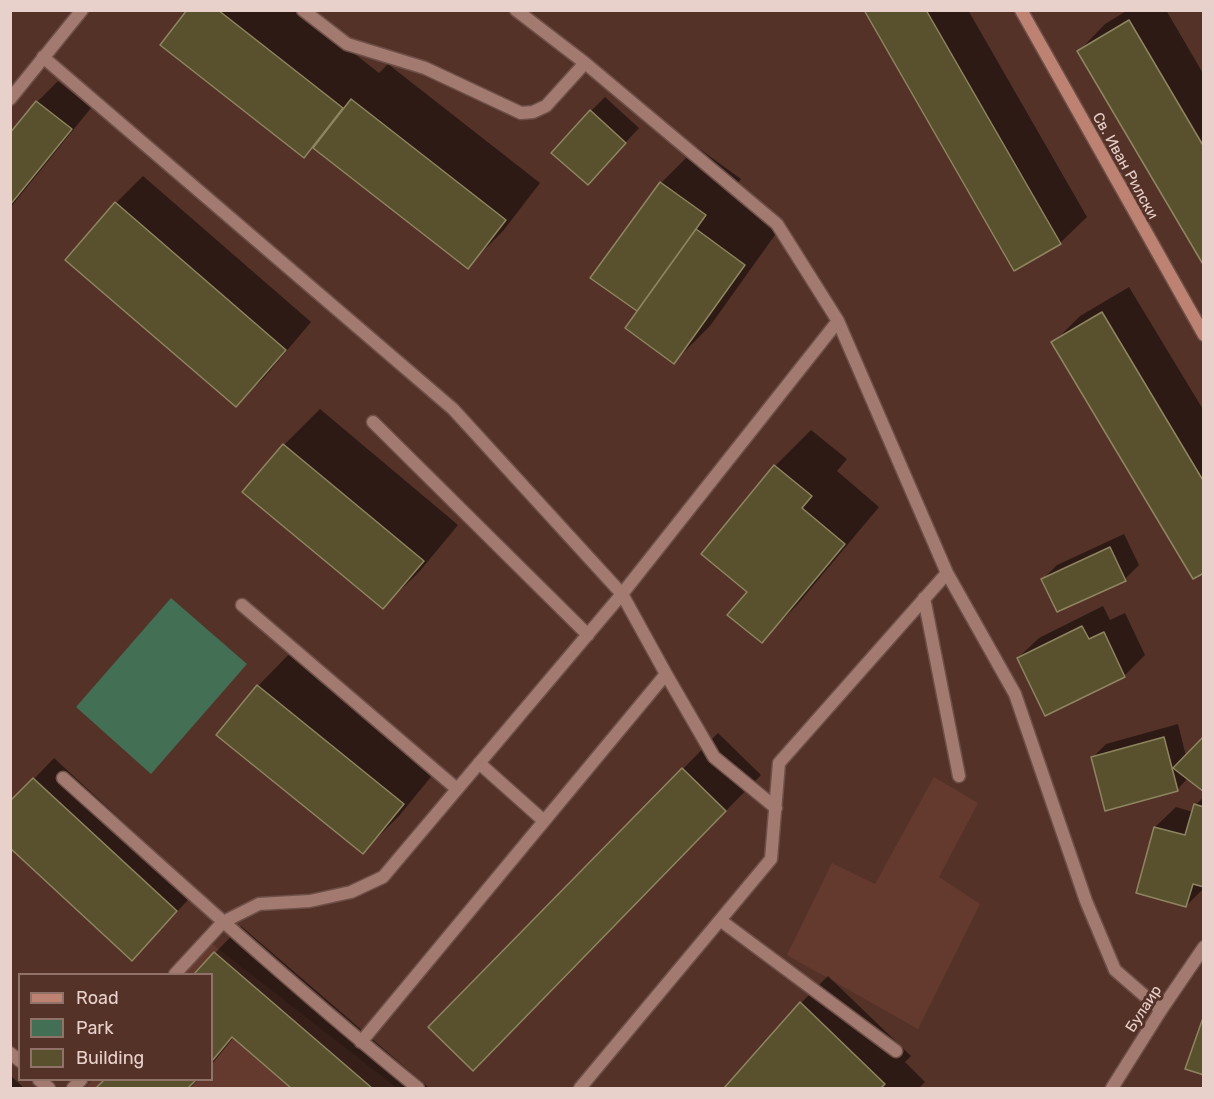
<!DOCTYPE html>
<html>
<head>
<meta charset="utf-8">
<style>
	body { margin:0 }
	#map { position:relative; width:1214px; height:1099px; overflow:hidden; background:#553228; font-family:Rubik,sans-serif }
	canvas { display:block }
	.frame { position:absolute; inset:0; border:12px solid #e8d1cb; pointer-events:none }
	.legend { position:absolute; left:18px; top:973px; width:195px; height:108px; box-sizing:border-box; background:#553228; border:2px solid #907269; margin:0; padding:8px 10px; list-style:none; font-size:18px; color:#e8d1cb }
	.legend li { display:flex; align-items:center; gap:12px; height:30px }
	.legend b { width:30px; border:2px solid #907269 }
</style>
</head>
<body>
<div id="map">
<canvas width="1214" height="1099"></canvas>
<div class="frame"></div>
<ul class="legend">
<li><b style="height:8px;background:#bd8271"></b>Road</li>
<li><b style="height:16px;background:#436f54"></b>Park</li>
<li><b style="height:16px;background:#59512e"></b>Building</li>
</ul>
</div>
<script>
const ctx = document.querySelector('canvas').getContext('2d');
ctx.lineJoin = 'round';
function paint(path, color) {
  ctx.fillStyle = color;
  ctx.fill(path, 'evenodd');
}
function trace(path, color, width, dash) {
  ctx.strokeStyle = color;
  ctx.lineWidth = width;
  ctx.lineCap = dash ? 'butt' : 'round';
  ctx.setLineDash(dash || []);
  ctx.stroke(path);
}
function drawText(font, color, halo, rows, align = 'center') {
  ctx.font = font + ' Rubik,sans-serif';
  ctx.lineWidth = 6;
  ctx.setLineDash([]);
  ctx.textBaseline = 'middle';
  ctx.strokeStyle = halo;
  ctx.fillStyle = color;
  for (const [text, x, y, turn = 0] of rows) {
    ctx.save();
    ctx.translate(x, y);
    ctx.rotate((+turn || 0) * Math.PI / 180);
    ctx.textAlign = isNaN(turn) ? turn : align;
    if (halo) ctx.strokeText(text, 0, 0);
    ctx.fillText(text, 0, 0);
    ctx.restore();
  }
}
const built = new Path2D(`
	M934 777 978 803 939 877 980 904 918 1029 787 955 832 863 875 884Z
	M211 943 397 1088H85L93 1080H212V974H184Z`);
const green = new Path2D(`
	M171 598 247 664 151 774 76 707Z`);
const shadow = new Path2D(`
	M189 10H299L379 73 388 64 540 183 503 231 467 267 314 146 304 156Z
	M865 10H968L1087 217 1060 243Z
	M1128 10H1166L1204 75V264L1079 51 1105 24Z
	M58 81 91 108 10 208V135L37 102Z
	M605 97 639 128 601 169 591 111Z
	M697 147 741 179 731 193 780 228 710 326 674 362 639 311 593 278 661 183Z
	M143 176 311 322 263 379 236 405 67 259 116 203Z
	M1129 287 1204 411V571L1053 343 1080 316Z
	M320 409 458 525 419 572 383 607 284 445Z
	M811 430 847 459 837 471 879 507 797 605 762 641 749 592 703 553 775 466Z
	M1124 534 1139 565 1125 579H1043L1057 565Z
	M1103 606 1110 620 1125 613 1145 655 1124 676 1018 658 1039 638Z
	M293 650 439 767 399 816 363 852 218 734 258 686Z
	M1178 724 1186 756 1188 778 1177 790 1092 758 1106 744Z
	M718 733 761 775 509 1033 683 769Z
	M54 758 197 890 153 938 34 779Z
	M1204 797V888L1186 906 1155 827 1176 807 1193 812 1195 805Z
	M241 926 429 1088H294L234 1037 212 1064V974H196L215 953Z
	M828 976 911 1056 905 1062 925 1082 919 1088H726L801 1003Z
	M10 1075 24 1088H10Z
	M106 1080H198L190 1088H98Z`);
const building = new Path2D(`
	M187 10H218L343 108 304 158 160 45Z
	M864 10H926L1061 244 1014 271Z
	M1129 20 1204 147V266L1077 51Z
	M351 99 506 220 468 269 313 148Z
	M36 101 72 129 10 205V133Z
	M590 110 626 143 588 185 551 153Z
	M660 182 706 215 637 311 590 278Z
	M115 202 286 350 236 407 65 260Z
	M696 229 745 265 674 364 625 328Z
	M1102 312 1204 482V573L1193 579 1051 342Z
	M283 444 424 561 383 609 242 492Z
	M774 465 812 496 802 508 845 544 762 643 727 615 747 592 701 554Z
	M1110 547 1126 581 1057 612 1041 579Z
	M1082 626 1089 639 1104 632 1125 677 1045 716 1017 658Z
	M257 685 404 804 363 854 216 735Z
	M1204 736V792L1173 768Z
	M1164 737 1178 791 1105 811 1091 757Z
	M682 768 726 811 473 1071 428 1027Z
	M33 778 177 911 132 961 10 848V801Z
	M1194 804 1204 807V887L1193 884 1186 907 1136 893 1154 827 1185 835Z
	M214 952 372 1088H291L232 1037 212 1061V974H194Z
	M800 1002 885 1084 881 1088H724Z
	M1204 1015V1075L1185 1069Z
	M104 1080H196L188 1088H96Z`);
const lane = new Path2D(`
	M303 10 347 44 425 68 521 113 533 112 546 106 585 63
	M516 10 585 63 777 224 838 321 947 573 1015 694 1086 901 1115 970 1161 1010
	M43 57 453 409 622 594 666 674 714 757 776 808
	M373 422 588 635
	M924 598 959 776
	M242 605 457 789
	M479 763 544 821
	M63 778C180 883 296 989 418 1088
	M720 920 896 1051
	M175 974 223 922 259 904 310 901 351 892 383 877 622 594 838 321
	M361 1042 666 674
	M10 1053 20 1061
	M39 1080 49 1088
	M73 1088 81 1080
	M580 1088 771 859 779 763 947 573`);
const street = new Path2D(`
	M10 99 82 10
	M1112 1088 1161 1010 1204 947`);
const secondary = new Path2D(`
	M1021 10 1204 335`);
const streetNames = [
	["Св. Иван Рилски",1125,166,61],
	["Булаир",1144,1009,-57]
];
paint(built, '#643a2e');
paint(green, '#436f54');
paint(shadow, '#0007');
paint(building, '#59512e');
trace(building, '#8e8560', 1.5);
trace(lane, '#6e5048', 15);
trace(street, '#6e5048', 15);
trace(secondary, '#6e5048', 15);
trace(lane, '#a27a6f', 12);
trace(street, '#a27a6f', 12);
trace(secondary, '#bd8271', 12);
drawText('15px', '#e8d1cb', '#553228', streetNames);
</script>
</body>
</html>
